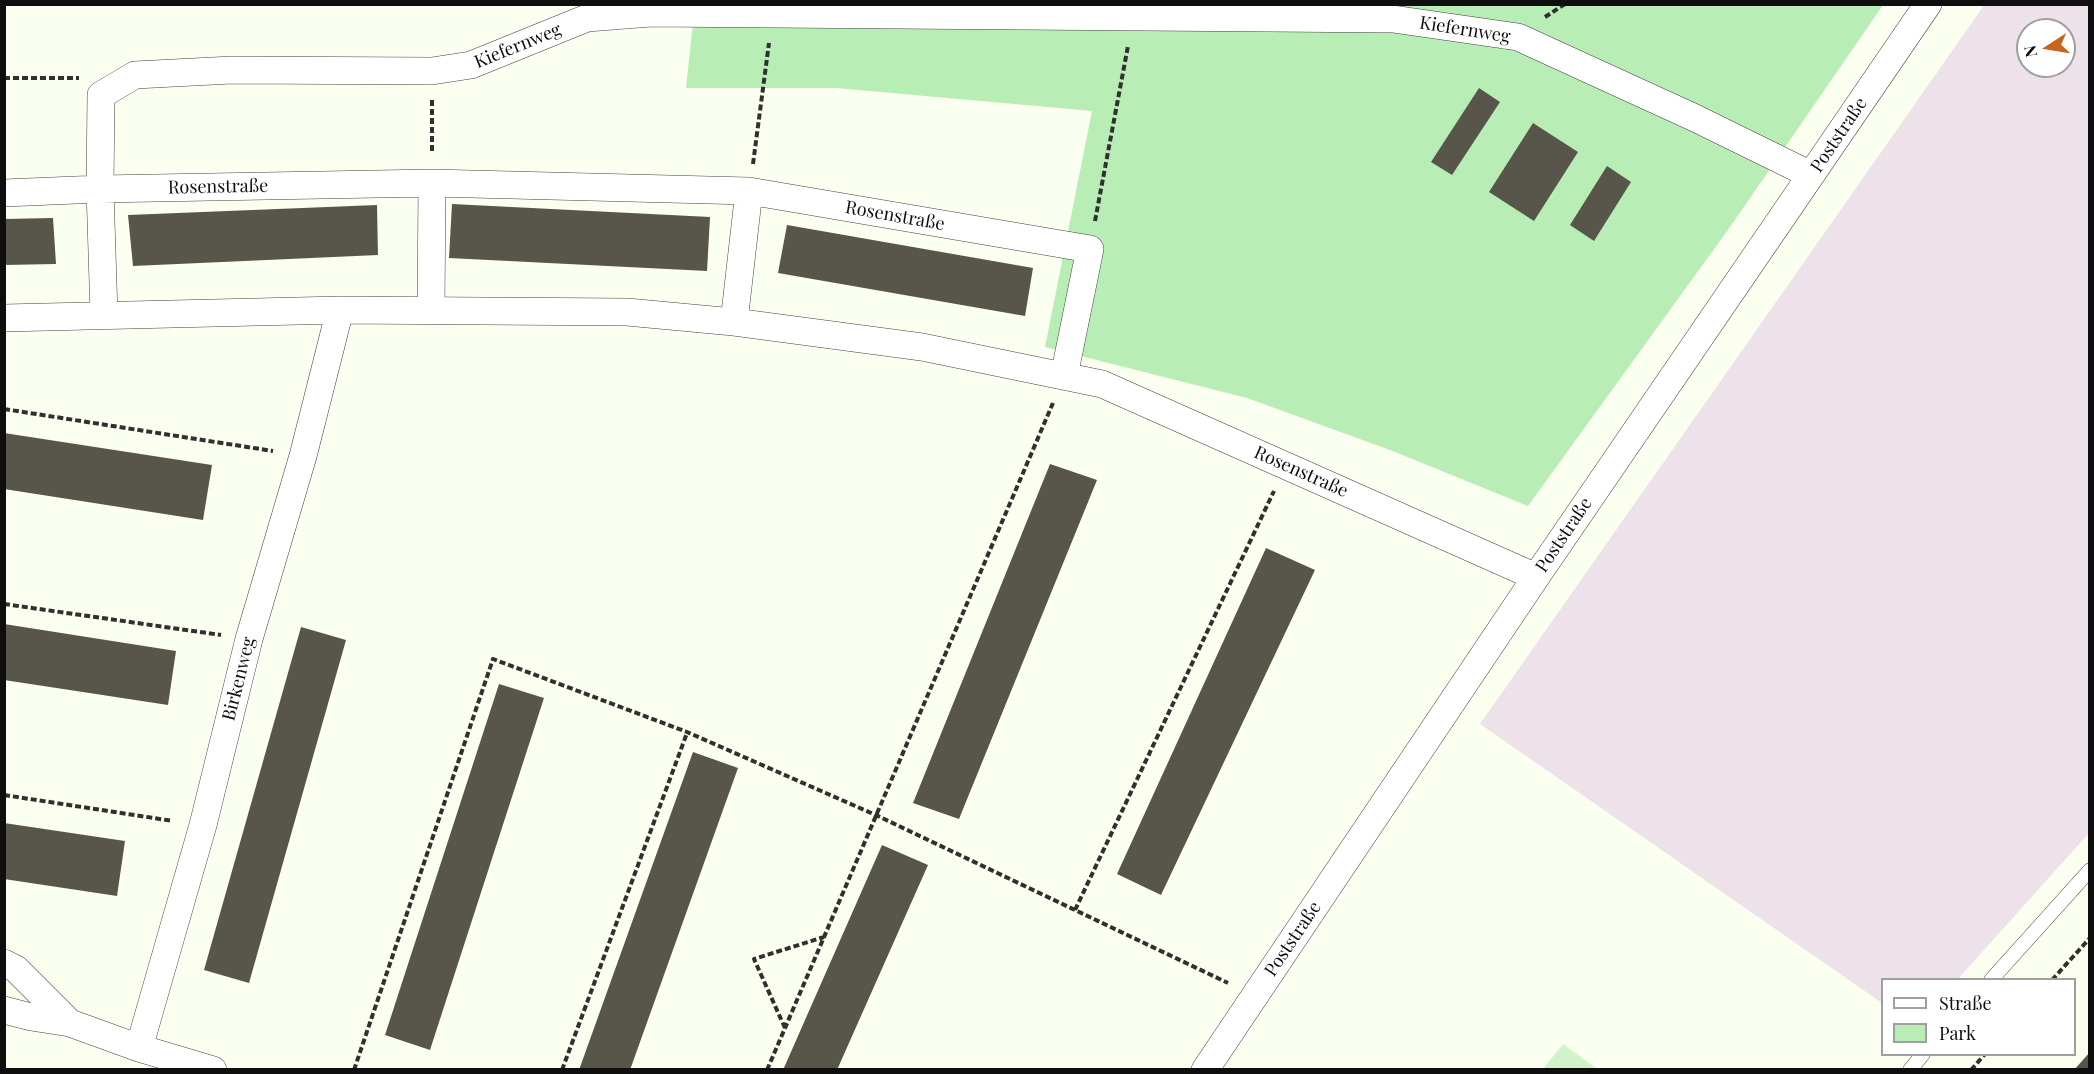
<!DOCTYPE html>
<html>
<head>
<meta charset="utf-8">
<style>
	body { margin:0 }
	#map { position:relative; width:2094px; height:1074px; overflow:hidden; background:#fbffef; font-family:"Playfair Display",serif }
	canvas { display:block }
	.frame { position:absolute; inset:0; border:6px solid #0e0e0e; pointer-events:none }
	.legend { position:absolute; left:1881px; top:978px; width:195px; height:78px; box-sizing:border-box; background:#fff; border:2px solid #9f9f9f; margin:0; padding:8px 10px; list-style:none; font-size:18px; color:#0e0e0e }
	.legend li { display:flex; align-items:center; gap:12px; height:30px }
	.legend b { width:30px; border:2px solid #9f9f9f }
	.north { position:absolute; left:2016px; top:18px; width:60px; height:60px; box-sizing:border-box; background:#fff; border:2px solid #9f9f9f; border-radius:50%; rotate:258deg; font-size:16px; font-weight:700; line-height:24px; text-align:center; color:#0e0e0e }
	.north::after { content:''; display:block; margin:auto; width:21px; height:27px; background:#c9641c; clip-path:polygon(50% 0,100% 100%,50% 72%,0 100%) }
</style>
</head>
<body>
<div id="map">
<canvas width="2094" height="1074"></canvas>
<div class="frame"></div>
<ul class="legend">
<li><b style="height:8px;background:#fff"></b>Straße</li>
<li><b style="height:16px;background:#b9edb6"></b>Park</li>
</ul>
<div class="north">N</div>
</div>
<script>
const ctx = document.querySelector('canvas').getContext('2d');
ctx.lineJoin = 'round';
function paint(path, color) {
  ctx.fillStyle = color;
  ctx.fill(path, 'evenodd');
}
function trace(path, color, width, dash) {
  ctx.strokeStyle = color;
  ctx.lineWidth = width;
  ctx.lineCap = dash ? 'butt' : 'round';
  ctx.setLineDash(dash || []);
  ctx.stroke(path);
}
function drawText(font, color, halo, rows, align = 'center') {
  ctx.font = font + ' "Playfair Display",serif';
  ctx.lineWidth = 6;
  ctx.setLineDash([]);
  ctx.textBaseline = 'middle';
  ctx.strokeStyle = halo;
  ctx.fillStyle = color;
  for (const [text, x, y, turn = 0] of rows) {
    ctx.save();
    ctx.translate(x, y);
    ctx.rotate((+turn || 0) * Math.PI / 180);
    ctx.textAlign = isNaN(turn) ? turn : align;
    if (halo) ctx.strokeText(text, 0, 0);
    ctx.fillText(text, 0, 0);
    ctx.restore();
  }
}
const industrial = new Path2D(`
	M1985 4 2089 5V833L1958 979 1882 980V1003L1480 724ZM2028 30H2064V66H2028Z`);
const green = new Path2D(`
	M695 5H1883L1730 227 1528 506 1390 450 1247 398 1045 347 1092 111 836 88H686Z`);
const pitch = new Path2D(`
	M1563 1044 1597 1069H1543Z`);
const building = new Path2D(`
	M1479 88 1500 102 1452 175 1431 162Z
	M1533 123 1578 152 1534 221 1489 192Z
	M1607 166 1631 182 1594 241 1570 225Z
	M452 204 710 217 707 271 449 258Z
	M377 205 378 255 133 266 128 215Z
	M53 218 56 264 4 265V219Z
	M787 225 1033 268 1025 316 778 273Z
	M4 433 212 465 203 520 4 489Z
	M1050 464 1097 480 959 819 913 803Z
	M1266 548 1315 570 1161 895 1117 874Z
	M4 624 176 651 168 705 4 680Z
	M301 627 346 640 249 983 204 970Z
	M499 684 544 698 430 1050 385 1035Z
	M693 752 738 768 630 1070H579Z
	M4 823 125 841 117 896 4 879Z
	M882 845 928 865 837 1070H783Z
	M2090 1052V1070H2074Z`);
const path = new Path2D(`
	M1545 17 1565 4
	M4 78H79
	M432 100V153
	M753 164 769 43
	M1095 221 1128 46
	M4 409 273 451
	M4 604 221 635
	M4 795 173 821
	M1075 910 1274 491
	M2052 980 2090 938
	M785 1028 754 959 824 937
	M354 1070 493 659 687 732 878 816 1228 983
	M562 1070 687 733
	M767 1070 1053 403
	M1971 1070 1985 1054`);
const service = new Path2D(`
	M1991 980 2090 870
	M1910 1070 1923 1054`);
const minor = new Path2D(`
	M4 193 100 189 432 183 749 191 1090 249 1064 376
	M431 311 432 183
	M104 315 100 189 101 95 135 75 232 70 432 71 471 65 587 18 651 13 1393 19 1518 37 1695 118 1811 175
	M4 318 340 310 627 312 734 322 922 347 1102 384 1536 577
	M734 322 749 191
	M4 963 16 969 70 1023
	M4 1010 31 1017 70 1023 139 1048 213 1070
	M139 1048 203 825 249 639 303 456 340 310
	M1205 1070 1536 577 1928 4`);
const streetNames = [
	["Kiefernweg",1465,30,9],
	["Kiefernweg",518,46,-22],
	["Poststraße",1839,135,-56],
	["Rosenstraße",218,187,-1],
	["Rosenstraße",895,216,10],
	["Rosenstraße",1301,472,24],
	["Poststraße",1564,535,-56],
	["Birkenweg",239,679,-76],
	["Poststraße",1293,939,-56]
];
paint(industrial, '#ede2e9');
paint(green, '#b9edb6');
paint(pitch, '#d0f3c8');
paint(building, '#58564a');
trace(service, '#414141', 15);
trace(minor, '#414141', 28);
trace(path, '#303030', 4, [6, 3]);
trace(service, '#fff', 14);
trace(minor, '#fff', 27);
drawText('18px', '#0e0e0e', '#fff', streetNames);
</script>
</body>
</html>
